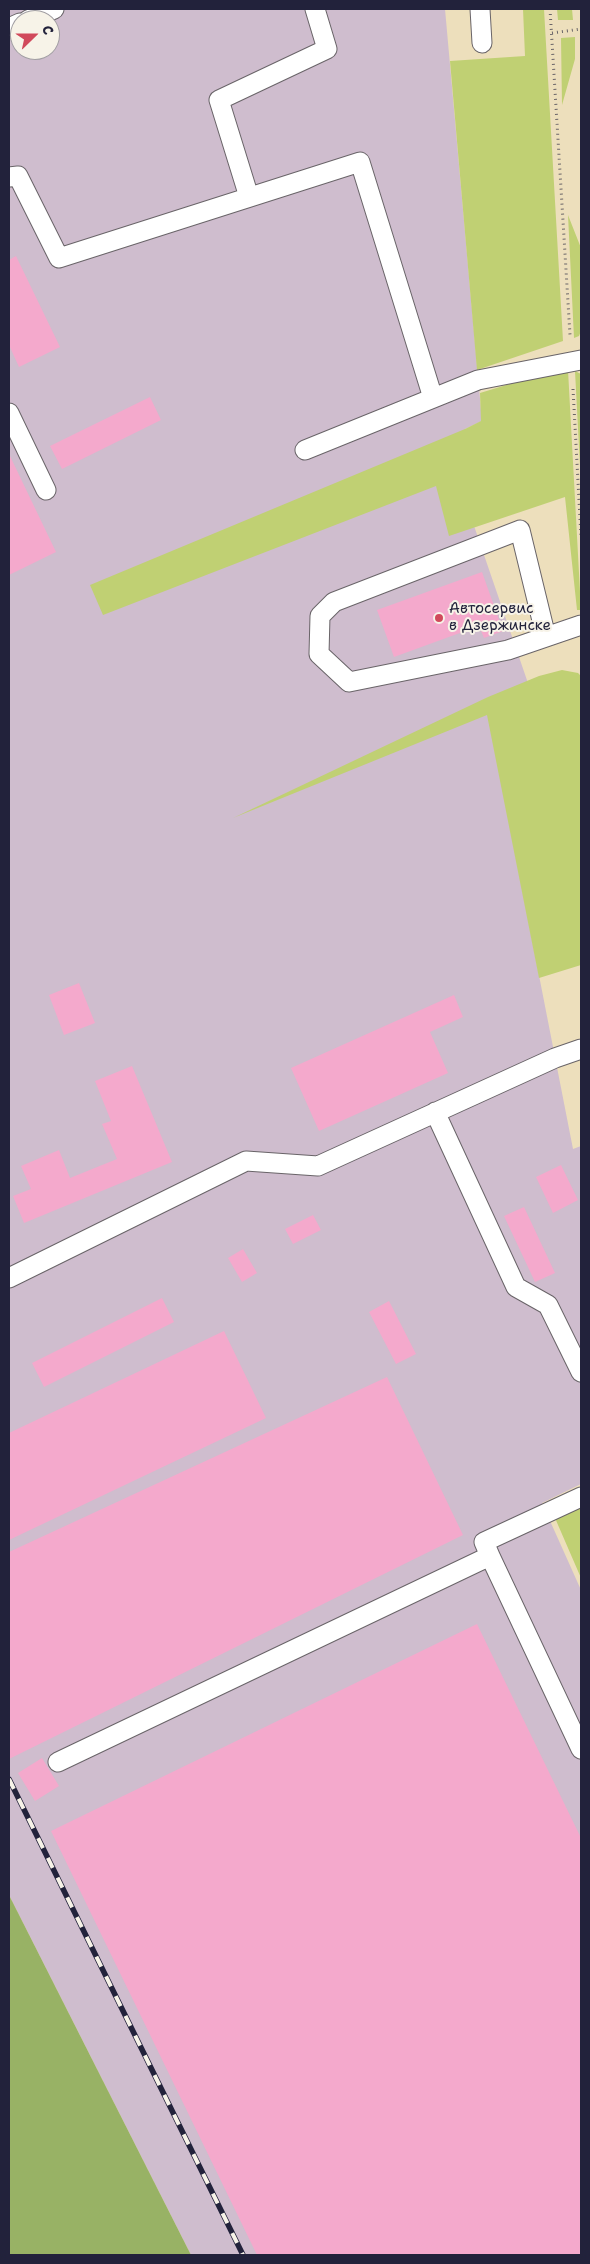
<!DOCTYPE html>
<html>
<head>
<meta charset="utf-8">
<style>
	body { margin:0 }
	#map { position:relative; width:590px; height:2264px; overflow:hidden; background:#eddfbc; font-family:"Shantell Sans",sans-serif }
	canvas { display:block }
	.frame { position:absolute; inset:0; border:10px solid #22223b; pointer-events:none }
	.north { position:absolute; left:10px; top:10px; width:50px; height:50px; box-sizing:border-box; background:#f7f3e8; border:1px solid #a29fa3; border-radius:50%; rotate:68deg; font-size:14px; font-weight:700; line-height:20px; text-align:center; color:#22223b }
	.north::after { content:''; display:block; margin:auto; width:18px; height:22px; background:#d1495b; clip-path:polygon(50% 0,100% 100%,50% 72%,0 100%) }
</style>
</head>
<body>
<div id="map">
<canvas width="590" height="2264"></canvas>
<div class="frame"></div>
<div class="north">С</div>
</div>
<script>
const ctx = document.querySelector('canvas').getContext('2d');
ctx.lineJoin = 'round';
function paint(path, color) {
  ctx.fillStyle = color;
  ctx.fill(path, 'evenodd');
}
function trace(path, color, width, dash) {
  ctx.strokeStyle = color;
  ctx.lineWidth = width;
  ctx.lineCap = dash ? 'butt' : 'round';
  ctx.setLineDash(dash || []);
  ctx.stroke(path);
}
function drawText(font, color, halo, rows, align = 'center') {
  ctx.font = font + ' "Shantell Sans",sans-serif';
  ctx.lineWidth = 4;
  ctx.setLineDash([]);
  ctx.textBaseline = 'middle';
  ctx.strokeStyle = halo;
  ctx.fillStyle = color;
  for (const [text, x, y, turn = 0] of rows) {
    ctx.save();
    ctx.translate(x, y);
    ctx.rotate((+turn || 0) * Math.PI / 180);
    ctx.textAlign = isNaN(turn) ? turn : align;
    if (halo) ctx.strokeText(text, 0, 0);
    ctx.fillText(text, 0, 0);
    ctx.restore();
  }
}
const industrial = new Path2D(`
	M9 9H445L482 421 465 429 472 520 530 689 488 715 573 1149 581 1146V1484L542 1503 581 1590V2255H191L9 1895ZM20 20H50V50H20Z`);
const green = new Path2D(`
	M523 9H544L563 341 477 370 450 61 525 56Z
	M557 9H572L573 20H558Z
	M575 37V59L562 105 561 38Z
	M568 215 581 248V331L579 336 574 338Z
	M559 369 568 370 581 610H577L565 497 449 536 436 486 103 615 90 585 465 429 481 421 480 393Z
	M575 371 581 374V485Z
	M562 670 578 673 581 676V965L539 978 487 715 233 818 488 697 539 676Z
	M581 1506V1578L555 1518Z`);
const forest = new Path2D(`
	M9 1895 191 2255H9Z`);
const building = new Path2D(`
	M16 256 60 347 19 367 9 345V260Z
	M150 397 161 420 62 469 50 446Z
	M9 454 56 552 9 575Z
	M482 572 503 631 484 638 479 626 394 657 377 610Z
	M79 983 95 1023 64 1035 49 995Z
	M454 995 463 1017 430 1032 448 1073 319 1131 291 1068Z
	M132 1066 172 1162 24 1223 13 1196 31 1189 21 1166 59 1150 70 1178 117 1159 102 1124 111 1121 95 1081Z
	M561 1165 578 1200 553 1213 536 1177Z
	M524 1207 555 1273 535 1282 504 1216Z
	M313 1215 321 1230 293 1244 285 1229Z
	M243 1249 257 1273 242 1282 228 1258Z
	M162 1298 174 1322 44 1387 32 1363Z
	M389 1301 416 1354 396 1364 369 1312Z
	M224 1331 266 1418 9 1540V1433Z
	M387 1377 463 1535 9 1759V1552Z
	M477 1624 581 1838V2255H257L51 1831Z
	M42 1758 59 1786 35 1801 18 1773Z`);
const path = new Path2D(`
	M550 9 570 335
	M552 33 581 29
	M573 389 581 537`);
const service = new Path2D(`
	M480 9 482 43
	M28 20 54 9
	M9 28 20 23
	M9 177 18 176 59 258 360 162 433 398
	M249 197 219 100 327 49 315 9
	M9 413 46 490
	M305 450 478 380 581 360
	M546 637 520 530 334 602 320 616 319 654 349 682 508 650 581 625
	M435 1112 516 1287 548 1305 581 1372
	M9 1278 246 1161 318 1166 555 1058 581 1049
	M490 1556 484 1542 581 1497
	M58 1762 490 1556 581 1749`);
const rail = new Path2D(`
	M9 1779 243 2255`);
const markers = [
	[439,618,5,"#d1495b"]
];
const poiNames = [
	["Автосервис",449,609],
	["в Дзержинске",449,626]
];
paint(industrial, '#cfbdce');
paint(green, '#c0d073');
paint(forest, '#98b265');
paint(building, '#f4a9cc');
trace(service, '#696468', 21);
trace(path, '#696468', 3, [1, 4]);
trace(service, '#fff', 19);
trace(rail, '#22223b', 5.5);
trace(rail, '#f7f3e8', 4, [11]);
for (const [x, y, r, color] of markers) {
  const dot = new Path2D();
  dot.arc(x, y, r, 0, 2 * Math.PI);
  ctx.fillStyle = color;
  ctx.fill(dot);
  trace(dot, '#f7f3e8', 2);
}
drawText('15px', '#22223b', '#f7f3e8', poiNames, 'left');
</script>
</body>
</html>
